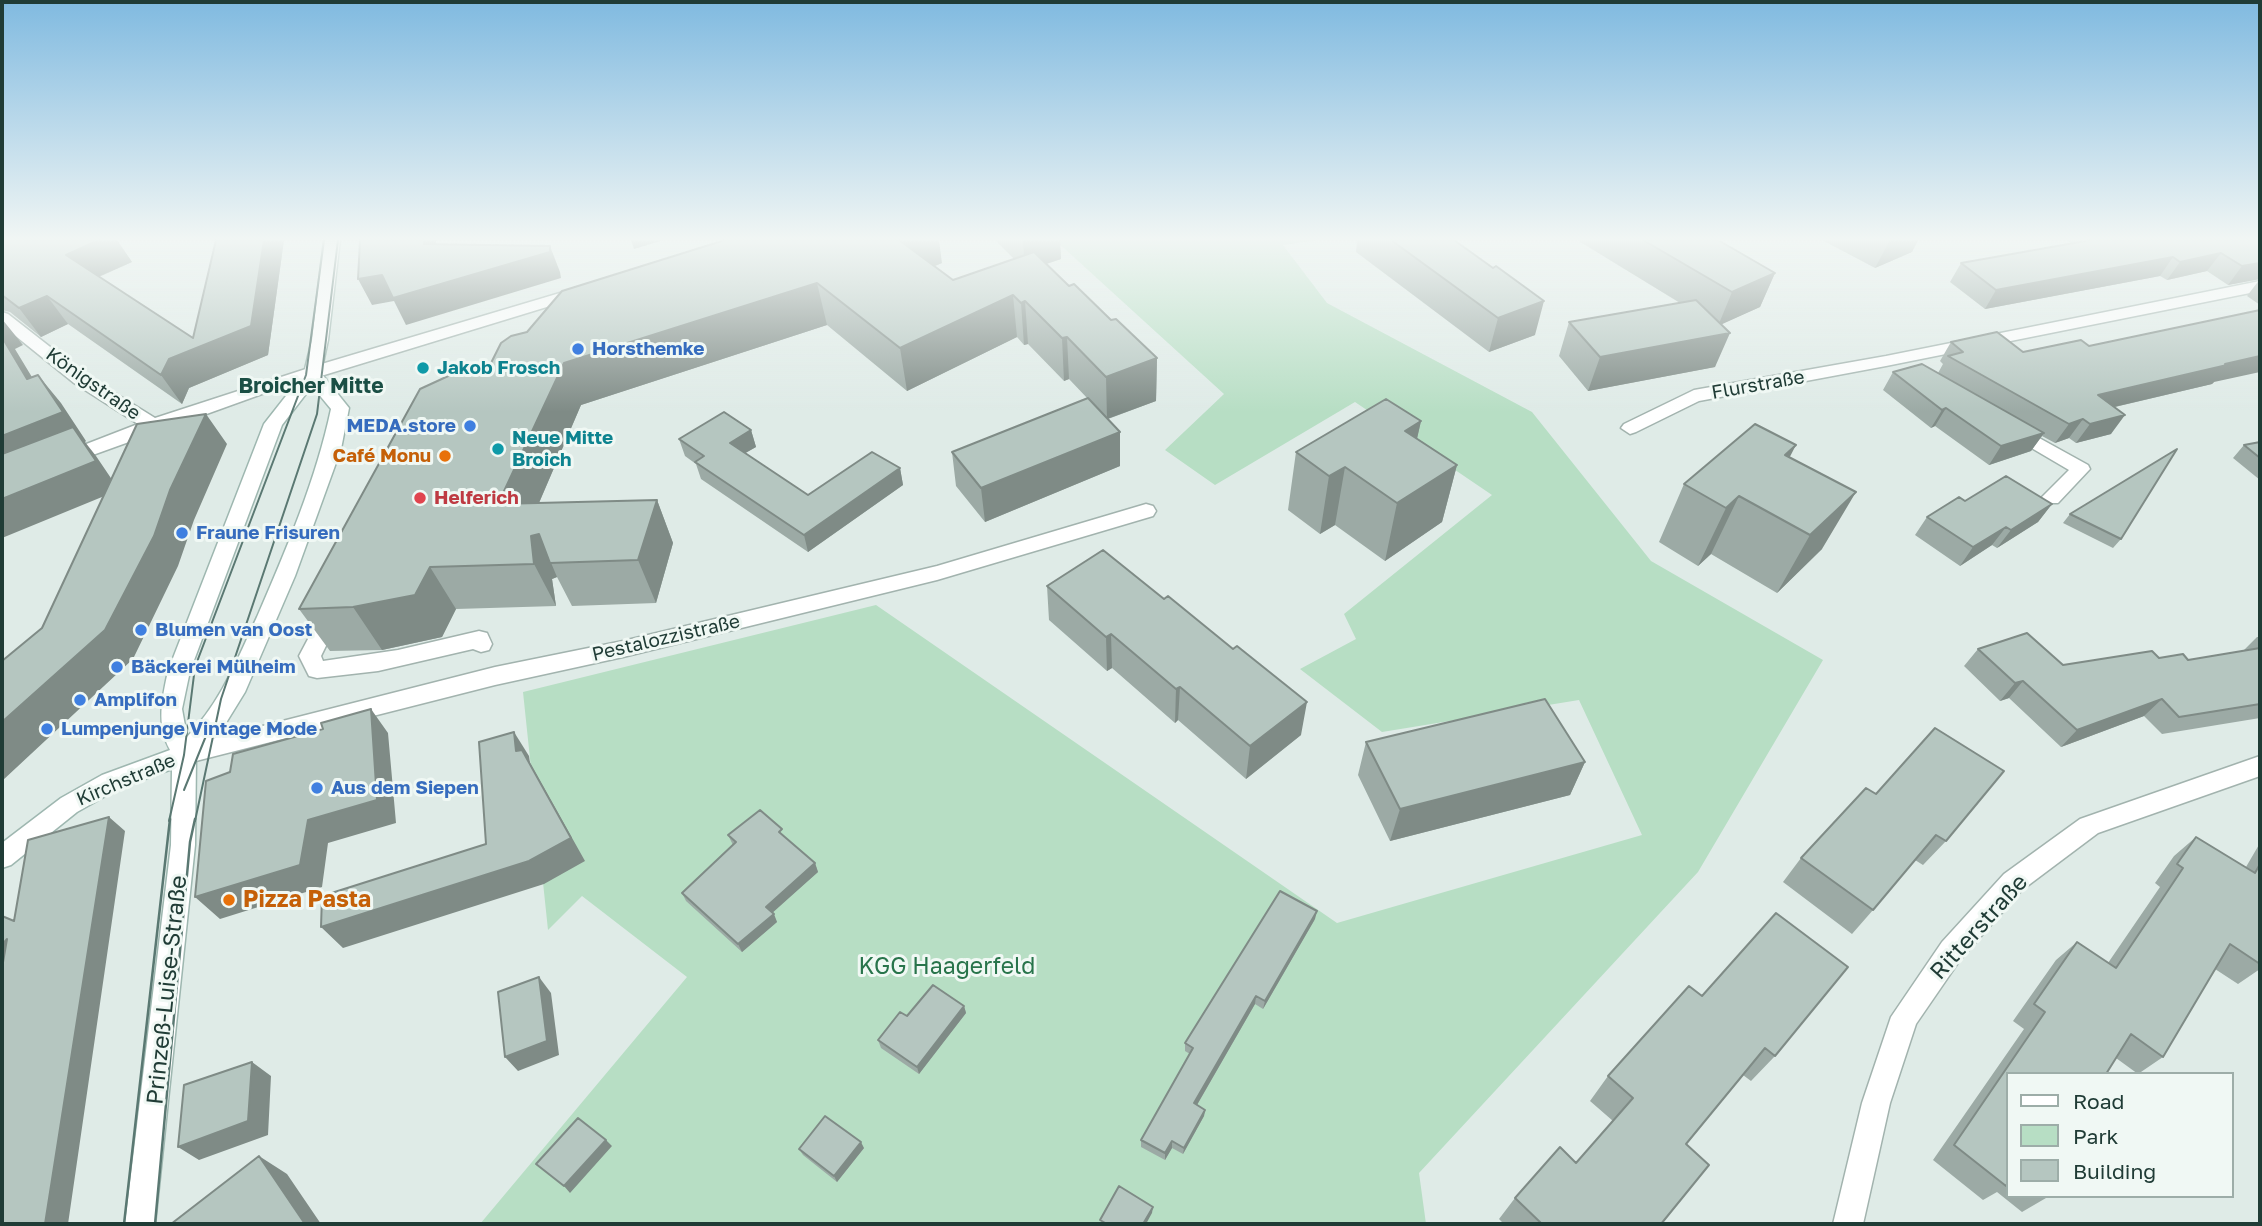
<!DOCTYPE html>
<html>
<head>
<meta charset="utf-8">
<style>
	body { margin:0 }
	#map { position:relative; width:2262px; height:1226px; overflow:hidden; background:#dfebe7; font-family:"Golos Text",sans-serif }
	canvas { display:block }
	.frame { position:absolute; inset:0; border:4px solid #203c36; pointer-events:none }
	.legend { position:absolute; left:2006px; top:1072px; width:228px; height:126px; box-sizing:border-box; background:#f0f8f4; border:2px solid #9dada8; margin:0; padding:9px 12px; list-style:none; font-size:21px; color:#203c36 }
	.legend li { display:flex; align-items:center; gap:14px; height:35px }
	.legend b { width:35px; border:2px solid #9dada8 }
</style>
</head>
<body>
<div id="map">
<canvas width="2262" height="1226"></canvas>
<div class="frame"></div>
<ul class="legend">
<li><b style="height:9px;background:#fff"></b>Road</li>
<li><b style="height:19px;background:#b7dec4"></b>Park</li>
<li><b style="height:19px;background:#b5c6c0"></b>Building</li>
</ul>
</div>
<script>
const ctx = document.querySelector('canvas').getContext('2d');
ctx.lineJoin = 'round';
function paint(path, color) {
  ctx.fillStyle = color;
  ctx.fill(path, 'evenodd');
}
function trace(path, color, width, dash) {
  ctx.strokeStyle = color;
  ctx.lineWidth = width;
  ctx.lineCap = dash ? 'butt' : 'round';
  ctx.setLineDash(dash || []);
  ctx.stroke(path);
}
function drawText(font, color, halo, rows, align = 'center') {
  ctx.font = font + ' "Golos Text",sans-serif';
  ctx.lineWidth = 6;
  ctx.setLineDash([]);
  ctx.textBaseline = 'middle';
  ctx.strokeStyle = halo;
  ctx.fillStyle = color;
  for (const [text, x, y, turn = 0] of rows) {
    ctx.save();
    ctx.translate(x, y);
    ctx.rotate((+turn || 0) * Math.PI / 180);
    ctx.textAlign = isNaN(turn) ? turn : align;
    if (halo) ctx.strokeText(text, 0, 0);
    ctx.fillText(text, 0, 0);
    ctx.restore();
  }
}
const green = new Path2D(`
	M1055 240H1318L1283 245 1327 303 1532 412 1651 561 1823 660 1698 872 1419 1173 1426 1224H480L687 977 582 896 548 930 523 692 876 605 1337 923 1642 835 1579 700 1382 732 1300 669 1356 639 1344 614 1492 495 1355 402 1215 485 1165 450 1224 394Z`);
const street = new Path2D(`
	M2260 281V291L1886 366 1699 401 1636 432 1630 434 1621 428 1624 424 1694 390 1886 356Z
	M580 287 588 292 586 295 262 394 65 465 58 463 56 459 58 455 138 424 74 383 2 325V312L8 314 86 375 155 418 315 366Z
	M2012 423 2088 465 2090 469 2058 503H2044L2041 498 2069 470 2006 433 2003 429Z
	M1146 504 1153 506 1156 511 1153 516 937 580 623 657 495 685 184 764 176 762 172 755 176 748 184 746 495 667 623 641 937 566Z
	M333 603 340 605 343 611 321 656 323 661 398 650 479 631 487 633 492 644 489 650 481 652 473 649 378 671 317 678 309 676 299 656 326 605Z
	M2260 756V776L2098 833 2022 890 1960 960 1916 1024 1890 1103 1863 1224H1833L1862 1103 1891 1017 1942 942 2004 874 2080 819Z`);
const secondary = new Path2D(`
	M324 240H340L328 340 321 373 349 408 341 449 295 576 245 692 221 731 196 758 195 845 155 1224H125L171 845 172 769 118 789 77 812 11 865 2 868V843L61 798 102 775 170 750C156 724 162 699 168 671L264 424 304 373 312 340ZM312 386 331 409C316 480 286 550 257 617 237 660 221 702 187 737L182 709 190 671 282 425Z`);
const tramFar1 = new Path2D(`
	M184 790 208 731
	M169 821 184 755 195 667 306 375 324 240
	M195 821 221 699 317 414 338 240`);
const tram = new Path2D(`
	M124 1224 170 819
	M155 1224 190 842 195 819`);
const wall = new Path2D(`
	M2 240H117L132 262 99 277 193 338 215 242 214 240H284L268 355 189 388 182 404 68 324 41 337 10 312 2 310Z
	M725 240 942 263 935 266 953 280 1014 259 995 240H1060L1061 259 1046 264 1069 286 1157 358 1156 401 1108 419 1120 432V466L985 522 956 486 952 452 1088 399 1069 379 1064 381 1028 344 1024 345 1017 337 907 391 827 325 581 405 539 503 657 500 673 543 656 603 572 606 557 577 552 579 556 606 456 609 442 637 382 650 330 651 299 609 490 365 527 332Z
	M1357 240H1454L1493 268 1535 335 1489 352 1356 252Z
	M1577 240H1718L1775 273 1760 307 1721 324 1715 367 1588 391 1559 356 1569 322 1680 303Z
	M1822 240H1918L1912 252 1875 268Z
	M2066 240H2260V305L2247 296 2260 279 2228 285 2207 271 2167 280 2160 276 1985 309 1950 282 1961 263 2073 244Z
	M1951 342 2023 352 2089 346 2214 382 2212 384 2115 407 2111 434 2076 443 2069 438 2055 443 2042 436 2031 451 1989 465 1935 426 1931 428 1883 390 1893 372 1938 373 1943 364 1940 361Z
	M1421 421 1417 438 1457 465 1442 522 1385 561 1335 525 1320 534 1288 510 1296 452Z
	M751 430 756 447 745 453 808 495 900 468 903 485 808 552 701 479 696 464 685 456 679 439Z
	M2260 442V480L2233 458 2244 445Z
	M1790 457 1822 549 1777 593 1711 554 1698 566 1659 542 1684 484Z
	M1965 501 2052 504 2038 522 1997 548 1992 545 1960 566 1915 535 1927 517Z
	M2070 514 2121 539 2113 548 2063 523Z
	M1047 586 1301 735 1246 779 1178 720 1175 723 1112 668 1107 671 1049 620Z
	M2257 637H2260V718L2162 734 2144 716 2061 747 2009 698 2000 701 1964 666 1978 649 2063 665 2159 658 2188 660 2243 651Z
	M1366 742 1585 762 1570 795 1390 841 1358 775Z
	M1876 794 1946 841 1923 865 1915 860 1873 910 1852 934 1783 882 1801 858Z
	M728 835 786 838 815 863 818 872 772 912 777 922 742 952 686 901 682 893 733 845Z
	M2196 837 2246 867 2260 843V969L2238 984 2215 969 2163 1057 2138 1074 2116 1058 2008 1074V1196H2047L2046 1198 2022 1212 1997 1192 1983 1200 1933 1160 2024 1029 2013 1021 2056 960 2077 942 2108 963 2160 887 2155 883 2174 856Z
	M1315 919 1263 1009 1255 1004 1197 1105 1205 1110 1204 1116 1183 1154 1172 1148 1165 1160 1141 1147V1140L1190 1054 1185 1051V1043Z
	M1689 986 1775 1056 1751 1081 1743 1075 1686 1144 1661 1224H1504L1499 1219 1515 1198 1576 1163 1613 1121 1590 1101 1608 1076Z
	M964 1006 966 1013 919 1074 881 1048 878 1040Z
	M864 1148 837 1182 803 1155 799 1149Z`);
const shadedWall = new Path2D(`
	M99 240H117L132 262 86 282 66 255Z
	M264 240H284L268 355 189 388 182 404 161 375 169 359 251 326Z
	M424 240H436L437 270 424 244Z
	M631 240H664L634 249Z
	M896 240H939L942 263 902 279Z
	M1023 240H1060L1061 259 1025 271Z
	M1890 240H1918L1912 252 1875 268Z
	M550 246 560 272 561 278 406 325 394 301 372 305 358 279Z
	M2221 253 2207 271 2167 280 2180 262Z
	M2173 257 2160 276 1985 309 1996 290Z
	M2260 263V279L2228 285 2242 266Z
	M1775 273 1760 307 1718 326 1732 292Z
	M817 283 827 325 581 405 520 547 498 504 564 363Z
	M1013 295 1017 337 907 391 900 348Z
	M47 296 68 324 41 337 19 308Z
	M1025 301 1028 344 1024 345 1021 303Z
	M1544 301 1535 335 1489 352 1498 318Z
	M2 319 23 345 15 349 50 407 27 379 2 337Z
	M1730 333 1715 367 1588 391 1600 357Z
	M1067 337 1069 379 1064 381 1062 338Z
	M2260 356V372L2214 382 2212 384 2084 414 2098 395 2225 364Z
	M1157 358 1156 401 1107 419 1106 377Z
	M38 375 61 403 86 441 85 442 96 456 119 490 2 538V436Z
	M1946 408 1935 426 1931 428 1942 410Z
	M206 414 227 444 194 520 178 566 133 659 2 781V722L170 490Z
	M2125 415 2111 434 2076 443 2090 424Z
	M2083 419 2069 438 2055 443 2069 424Z
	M1421 421 1408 479 1405 431Z
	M751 430 756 447 735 459 730 443Z
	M1120 432V466L985 522 981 488Z
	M2044 433 2031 451 1989 465 2001 446Z
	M1796 445 1766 503 1785 455Z
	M1457 465 1442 522 1385 561 1397 503Z
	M1345 467 1335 525 1320 534 1329 476Z
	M900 468 903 485 808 552 804 535Z
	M1856 492 1822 549 1777 593 1810 535Z
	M1739 496 1711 554 1698 566 1726 508Z
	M657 500 673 543 656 603 638 560Z
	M2052 504 2038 522 1997 548 2011 530Z
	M2006 527 1992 545 1960 566 1973 547Z
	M539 534 557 577 552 579 556 606 534 564 531 536Z
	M430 567 456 609 442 637 382 650 353 607Z
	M1111 634 1112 668 1107 671 1106 637Z
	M2023 681 2009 698 2000 701 2015 683Z
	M1180 687 1178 720 1175 723 1176 689Z
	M2162 699 2144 716 2061 747 2077 730Z
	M1307 702 1301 735 1246 779 1250 746Z
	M371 709 388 733 396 823 328 843 322 887 220 919 195 897 308 820Z
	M514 732 529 756 530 763 585 861 544 884 343 948 321 927 529 861Z
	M1585 762 1570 795 1390 841 1400 809Z
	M109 817 125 831 68 1224H45Z
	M815 863 818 872 770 915 766 907Z
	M1317 911 1315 919 1263 1009 1265 1001Z
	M774 914 777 922 742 952 738 944Z
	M7 939 2 976V945Z
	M539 977 551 993 559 1055 518 1071 505 1057Z
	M1256 996 1255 1004 1194 1110V1103Z
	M964 1006 966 1013 919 1074 917 1067Z
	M252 1062 271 1076 268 1135 199 1160 178 1147Z
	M1205 1110 1204 1116 1183 1154 1184 1148Z
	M606 1140 612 1146 570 1193 564 1186Z
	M1172 1141V1148L1165 1160V1153Z
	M861 1142 864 1148 837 1182 834 1176Z
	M259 1156 287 1174 321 1224H305Z
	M1153 1207 1152 1213 1146 1224H1143Z`);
const building = new Path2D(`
	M2 240H99L66 255 193 338 216 240H264L251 326 169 359 161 375 47 296 19 308 2 295Z
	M360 240H424V244L550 246V252L393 298 382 275 358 279Z
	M725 240H899L953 280 1034 252 1069 286 1074 284 1111 320 1116 319 1157 358 1106 377 1067 337 1062 338 1025 301 1021 303 1013 295 900 348 817 283 564 363 498 504 657 500 638 560 550 563 539 534 531 536 534 564 430 567 415 595 353 607 299 609 420 389 470 366 490 365 501 343 511 336 527 332 562 291Z
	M1391 240H1454L1493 268 1496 266 1544 301 1498 318Z
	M1643 240H1718L1775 273 1732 292Z
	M2091 240H2260V263L2242 266 2221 253 2180 262 2173 257 1996 290 1961 263Z
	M1696 300 1730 333 1600 357 1569 322Z
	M2260 310V356L2225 364 2227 365 2098 395 2125 415 2090 424 2083 419 2069 424 1948 356 1963 352 1951 342 1997 332 2023 352 2081 340 2089 346Z
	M2 337 27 379 38 375 63 412 2 436Z
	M1922 364 2044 433 2001 446 1946 408 1942 410 1893 372Z
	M1088 398 1120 432 981 488 952 452Z
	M1386 399 1421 421 1405 431 1457 465 1397 503 1345 467 1329 476 1296 452Z
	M724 412 751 430 730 443 808 495 872 452 900 468 804 535 695 462 704 456 679 439Z
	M206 414 170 490 154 536 105 630 2 722V661L42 628 137 424Z
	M1755 424 1796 445 1785 455 1856 492 1810 535 1739 496 1726 508 1684 484Z
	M73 427 96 461 2 499V454Z
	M2260 442V458L2244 445Z
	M2177 449 2121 539 2070 514Z
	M2006 476 2052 504 2011 530 2006 527 1973 547 1927 517 1959 497 1965 501Z
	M1103 550 1164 599 1168 596 1233 649 1237 646 1307 702 1250 746 1180 687 1176 689 1111 634 1106 637 1047 586Z
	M2027 633 2063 665 2152 651 2159 658 2183 654 2188 660 2260 648V704L2179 717 2162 699 2077 730 2023 681 2015 683 1978 649Z
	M1545 699 1585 762 1400 809 1366 742Z
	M371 709 377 800 308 820 300 865 195 897 206 781 230 772 233 754 323 729 321 723Z
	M1935 728 2004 771 1946 841 1936 835 1873 910 1801 858 1866 788 1876 794Z
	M514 732 516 751 522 750 571 838 529 861 321 927 322 896 486 844 479 742Z
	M760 810 782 829 779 832 815 863 766 907 774 914 738 944 682 893 736 842 728 835Z
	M109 817 45 1224H2V968L7 939 2 945V916L14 921 28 840Z
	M2196 837 2255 873 2260 864V964L2230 944 2163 1057 2131 1034 2106 1074H2008V1183L2006 1186 1954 1145 2045 1012 2034 1004 2077 942 2116 968 2183 868 2177 864Z
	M1280 891 1317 911 1265 1001 1256 996 1194 1103 1205 1110 1184 1148 1172 1141 1165 1153 1141 1140 1193 1048 1185 1043Z
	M1776 913 1848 967 1775 1056 1765 1048 1686 1144 1709 1165 1661 1224H1542L1515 1198 1560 1147 1576 1163 1633 1098 1608 1076 1689 986 1702 996Z
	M539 977 547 1041 505 1057 498 992Z
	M933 985 964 1006 917 1067 878 1040 900 1012 907 1016Z
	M252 1062 248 1121 178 1147 184 1085Z
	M825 1116 861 1142 834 1176 799 1149Z
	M578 1118 606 1140 564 1186 536 1164Z
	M259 1156 305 1224H171Z
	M1119 1186 1153 1207 1143 1224H1107L1100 1220Z`);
const markers = [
	[578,349,7,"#3f7fe0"],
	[423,368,7,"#0f9aa8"],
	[470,426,7,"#3f7fe0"],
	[498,449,7,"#0f9aa8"],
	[445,456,7,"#e8710a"],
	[420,498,7,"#e0444e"],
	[182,533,7,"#3f7fe0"],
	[141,630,7,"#3f7fe0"],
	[117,667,7,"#3f7fe0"],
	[80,700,7,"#3f7fe0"],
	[47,729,7,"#3f7fe0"],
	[317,788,7,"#3f7fe0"],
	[229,900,7,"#e8710a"]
];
const shopNames = [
	["Horsthemke",592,349],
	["MEDA.store",456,426,"right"],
	["Fraune Frisuren",196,533],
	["Blumen van Oost",155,630],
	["Bäckerei Mülheim",131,667],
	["Amplifon",94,700],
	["Lumpenjunge Vintage Mode",61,729],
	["Aus dem Siepen",331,788]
];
const cultureNames = [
	["Jakob Frosch",437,368],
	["Neue Mitte",512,438],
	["Broich",512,460]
];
const streetNames = [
	["Königstraße",93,384,35],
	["Flurstraße",1758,385,-10],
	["Pestalozzistraße",666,638,-13],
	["Kirchstraße",126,780,-23]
];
const foodNames = [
	["Café Monu",431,456]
];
const healthNames = [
	["Helferich",434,498]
];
const neighbourhoodNames = [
	["Broicher Mitte",311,386]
];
const nearFoodnames = [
	["Pizza Pasta",243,900]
];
const nearStreetnames = [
	["Ritterstraße",1979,927,-48],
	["Prinzeß-Luise-Straße",167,990,-84]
];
const nearParknames = [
	["KGG Haagerfeld",947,967]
];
paint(green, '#b7dec4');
trace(street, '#a2b3ae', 3);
trace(secondary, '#9eb7b0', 3);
paint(street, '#fff');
paint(secondary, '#fff');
trace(tramFar1, '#5a7872', 2);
trace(tram, '#5a7872', 2.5);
paint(wall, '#9caaa5');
paint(shadedWall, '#7f8b86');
paint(building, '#b5c6c0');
trace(building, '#7f8b86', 2);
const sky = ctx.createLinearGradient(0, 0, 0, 412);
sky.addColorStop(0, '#80bae0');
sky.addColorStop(0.58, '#f1f6f4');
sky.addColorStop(1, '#f1f6f400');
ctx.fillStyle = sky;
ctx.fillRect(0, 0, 2262, 412);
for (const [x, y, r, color] of markers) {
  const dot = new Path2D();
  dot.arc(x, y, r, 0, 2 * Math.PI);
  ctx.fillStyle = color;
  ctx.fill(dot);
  trace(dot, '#f0f8f4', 2.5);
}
drawText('bold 19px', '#366cbe', '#f0f8f4', shopNames, 'left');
drawText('bold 19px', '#0d838f', '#f0f8f4', cultureNames, 'left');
drawText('19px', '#203c36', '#f0f8f4', streetNames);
drawText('bold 19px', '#c56008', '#f0f8f4', foodNames, 'right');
drawText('bold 19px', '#be3a42', '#f0f8f4', healthNames, 'left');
drawText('bold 21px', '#1b4f45', '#f0f8f4', neighbourhoodNames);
drawText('bold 23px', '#c56008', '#f0f8f4', nearFoodnames, 'left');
drawText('23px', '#203c36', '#f0f8f4', nearStreetnames);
drawText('23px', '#28744b', '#f0f8f4', nearParknames);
</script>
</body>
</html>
